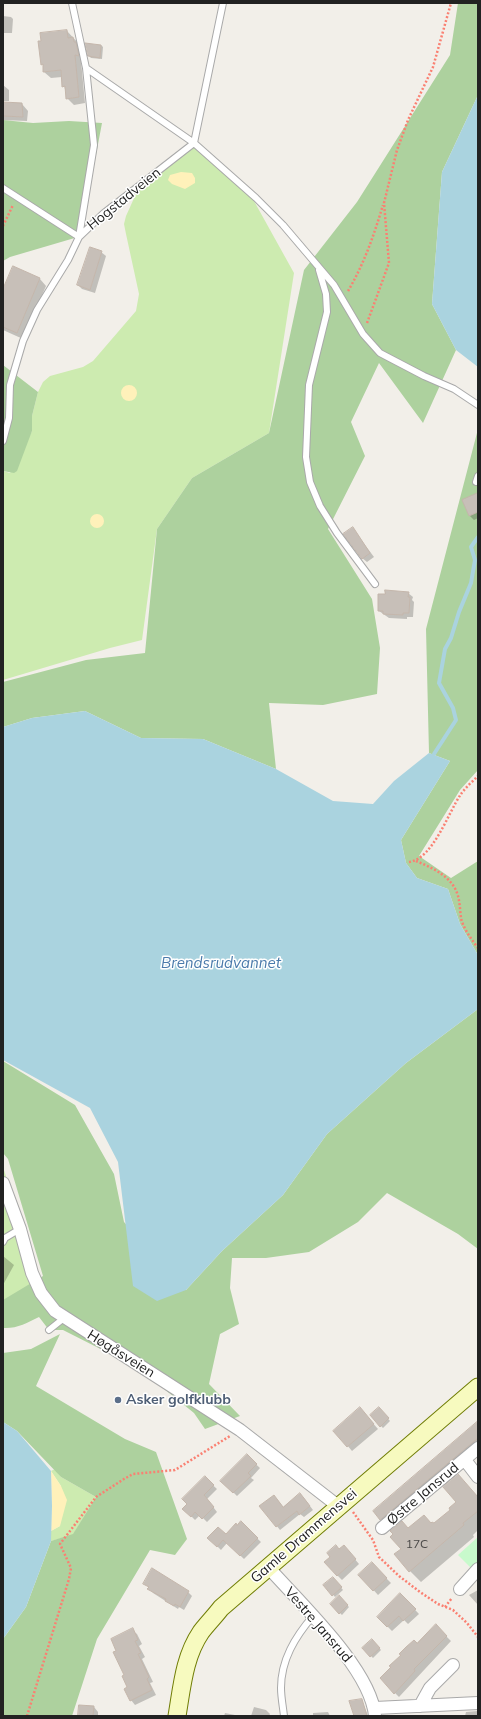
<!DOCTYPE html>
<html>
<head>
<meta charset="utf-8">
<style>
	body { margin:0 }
	#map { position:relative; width:481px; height:1719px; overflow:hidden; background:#f2efe9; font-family:Mulish,sans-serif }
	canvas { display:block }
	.frame { position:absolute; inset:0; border:4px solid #222; pointer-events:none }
</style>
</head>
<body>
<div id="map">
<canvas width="481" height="1719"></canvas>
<div class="frame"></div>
</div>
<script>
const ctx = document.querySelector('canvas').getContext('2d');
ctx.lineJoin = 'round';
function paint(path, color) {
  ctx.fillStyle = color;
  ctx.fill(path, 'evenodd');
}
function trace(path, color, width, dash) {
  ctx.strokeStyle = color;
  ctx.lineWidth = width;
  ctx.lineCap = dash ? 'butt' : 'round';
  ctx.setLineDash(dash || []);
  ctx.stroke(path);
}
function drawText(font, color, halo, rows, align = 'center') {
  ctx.font = font + ' Mulish,sans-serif';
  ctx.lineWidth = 3;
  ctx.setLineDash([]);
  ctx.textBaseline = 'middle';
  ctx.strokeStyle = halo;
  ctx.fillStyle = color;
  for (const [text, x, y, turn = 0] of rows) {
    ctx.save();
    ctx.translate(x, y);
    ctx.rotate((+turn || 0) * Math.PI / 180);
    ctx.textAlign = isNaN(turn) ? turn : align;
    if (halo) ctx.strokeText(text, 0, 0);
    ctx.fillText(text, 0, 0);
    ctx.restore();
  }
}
const grass = new Path2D(`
	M195 144 254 201 294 273 269 433 192 478 157 529 142 640 110 648 3 680V471L10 473 32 431V416L38 392 43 382 50 376 83 367 93 361 136 311 139 294 126 234 124 224 126 216 140 185Z
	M3 1167 38 1274 3 1325Z
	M55 1469 61 1477 96 1497 73 1535 51 1541V1531L60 1526 61 1486 51 1471Z`);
const forest = new Path2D(`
	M458 3H478V95L442 172 432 304 456 350 423 423 379 363 351 422 365 456 328 529 372 599 380 648 377 694 323 705 269 703 276 769 203 739 141 738 85 711 32 718 3 727V682L86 660 145 653 157 529 192 478 269 433 304 270 357 202 450 55Z
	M3 120 33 123 69 121 102 123 82 229 78 237 10 257 3 261Z
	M3 365 38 392 32 416V431L17 471 14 473 3 471Z
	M478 429V770L460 790 419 856 451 878 478 861V955L460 924 448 889 417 878 406 863 401 840 450 761 429 753 426 629Z
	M478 1009V1249L458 1234 387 1193 358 1222 309 1252 266 1258H232L230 1288 239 1324 220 1334 209 1384 240 1416 205 1429 194 1413 138 1368 63 1330H49L39 1317C27 1323 16 1329 3 1328V1300L43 1276 8 1159 3 1153V1061L75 1105 114 1174 124 1222 186 1290 222 1251 283 1195 327 1134 406 1063Z
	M60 1334 36 1386 125 1439 156 1452 187 1539 175 1555 150 1550 97 1639 72 1716H3V1639L26 1607 51 1541 73 1534 96 1497 61 1477 17 1431 3 1422V1353L31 1349Z`);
const sand = new Path2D(`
	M181 172 192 173 195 178V183L185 189 172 184 168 180 170 175Z
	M121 393a8 8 0 1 1 16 0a8 8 0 1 1-16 0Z
	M90 521a7 7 0 1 1 14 0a7 7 0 1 1-14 0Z
	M51 1471 61 1486 67 1500 60 1526 51 1531 52 1506Z`);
const park = new Path2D(`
	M478 1537V1563L472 1569 458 1555Z`);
const water = new Path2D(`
	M478 95V367L456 350 432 304 442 172Z
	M85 711 141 738 203 739 276 769 333 801 373 804 394 781 429 753 450 761 401 840 406 863 417 878 448 889 460 924 478 955V1009L406 1063 327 1134 283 1195 222 1251 186 1290 157 1301 133 1286 118 1162 90 1108 3 1060V727L32 718Z
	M3 1422 17 1431 51 1471 52 1506 51 1541 26 1607 3 1639Z`);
const shadow = new Path2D(`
	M3 16 11 17 13 19 12 33H3Z
	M67 31 80 45 85 62 81 61 85 103 74 105 67 98 62 77 51 78 44 72V66L42 64Z
	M101 45 103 47 102 59 91 58 89 56Z
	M3 85 9 90V101H3Z
	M3 103 22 104 28 111 27 121 3 120Z
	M101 252 106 256 95 293 82 289 78 285Z
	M13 268 40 279 46 286 23 339 3 330V291Z
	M478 494V518L474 520 469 515Z
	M353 529 374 557 367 562 362 558Z
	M408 593 413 597 412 600 414 602 413 617H407V619L389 618 379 611Z
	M3 1256 14 1265 3 1285Z
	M379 1408 390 1421 383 1428 371 1416Z
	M364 1413 378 1429 352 1451 335 1431Z
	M478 1422V1441L383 1521 374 1511Z
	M247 1456 260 1468 251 1478 254 1480 237 1496 222 1481Z
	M205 1478 217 1489 207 1499 217 1512 207 1522 200 1515 195 1520 187 1512 188 1504Z
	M478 1497V1530L473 1535 474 1537 421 1582 410 1571 402 1549 409 1529 434 1525Z
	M304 1498 313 1510 304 1517 300 1514 280 1530 261 1506 277 1499 284 1508Z
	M241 1523 261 1542 244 1559 227 1543 221 1550 209 1538 226 1536Z
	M340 1550 348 1551 359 1564 342 1580 337 1575 332 1557Z
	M372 1564 391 1583 378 1595 360 1575Z
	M335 1580 343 1590 335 1597 325 1585Z
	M145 1583 188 1592 192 1596 184 1610 179 1607 178 1609 153 1593Z
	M478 1590V1605L469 1595Z
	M400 1594 419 1614 408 1624 404 1620 392 1631 378 1617Z
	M339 1597 349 1607 342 1615 331 1604Z
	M436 1626 451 1641 399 1697 395 1693 417 1644Z
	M132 1630 137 1634 142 1644 139 1646 145 1657 142 1659 153 1682 150 1683 156 1695 135 1705 131 1700 129 1688 118 1651Z
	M372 1640 381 1650 373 1658 363 1648Z
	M362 1700 368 1716H355Z
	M94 1707 98 1712V1716H77Z
	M254 1707 266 1710 270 1714 269 1716H251Z
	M478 1711V1716H465L466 1712Z
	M328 1712 330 1716H313V1713Z
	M225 1713 240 1716H224Z`);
const stream = new Path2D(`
	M434 754 456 720 453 708 439 683 445 649 451 638 459 612 471 583 475 560 471 547 478 537`);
const building = new Path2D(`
	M67 30 68 38 73 37 74 42H76L79 56 75 55 79 97 66 99 65 86 62 87 61 70 43 72V64L41 65 38 41H41L40 33Z
	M85 43 101 45 100 58 88 56Z
	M3 102 22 103 23 117 3 116Z
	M90 247 102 251 90 290 77 285Z
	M13 266 40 278 17 333 3 327V289Z
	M478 493V512L469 516 462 500Z
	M353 527 370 553 362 559 343 534Z
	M385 590 409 592 408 597H410L409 613H403V615L383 614V611H378V594H385Z
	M360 1407 374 1424 347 1447 333 1431Z
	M379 1407 389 1418 380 1427 370 1415Z
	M478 1421V1438L380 1520 373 1511Z
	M247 1454 257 1464 248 1473 251 1476 233 1493 220 1481Z
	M458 1474 478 1497V1511L463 1523 464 1525 409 1572 394 1554 401 1549 390 1537 393 1534 390 1531 402 1521 408 1528 424 1515 431 1523 432 1522 434 1523 450 1510 449 1508 456 1502 443 1487Z
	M205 1476 214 1485 204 1495 214 1507 202 1519 195 1512 191 1517 182 1509 187 1504 182 1499Z
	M300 1493 310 1506 299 1515 297 1511 276 1527 259 1506 274 1495 283 1507Z
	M241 1521 258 1538 240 1556 223 1540 217 1547 207 1538 218 1527 226 1534 236 1523 237 1525Z
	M336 1545 339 1549 344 1545 356 1559 337 1576 324 1562 330 1557 327 1553Z
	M372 1562 387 1578 373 1591 358 1575Z
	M152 1568 189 1591 180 1607 175 1604 174 1606 165 1601 166 1599 147 1589 149 1587 143 1584Z
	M333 1577 342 1587 332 1596 323 1585Z
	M400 1593 416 1609 403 1621 399 1616 387 1627 377 1617Z
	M339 1595 348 1605 339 1614 330 1604Z
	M436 1624 447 1636 414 1669 415 1671 394 1694 380 1678 391 1667 389 1666 401 1655 399 1654 406 1647 414 1640 417 1643Z
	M133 1628 138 1640 135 1641 141 1653 138 1654 149 1677 147 1679 152 1690 130 1701 124 1689 127 1687 122 1676 124 1675 113 1652 116 1651 111 1639Z
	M372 1639 380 1648 370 1657 362 1648Z
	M362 1699 367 1716H354L349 1701Z
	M79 1705 94 1706 93 1716H78Z`);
const path = new Path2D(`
	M3 226 13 205
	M348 291C364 264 374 235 383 205
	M367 323 389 263 384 203 397 150 408 120 433 67 451 3
	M416 861C433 868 453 877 458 896 460 903 460 911 461 918 463 928 472 940 478 948
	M409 862C433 859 448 813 461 794 466 787 473 781 478 776
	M353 1512 373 1540 379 1557 399 1576 420 1592 438 1604 453 1610 467 1623 478 1637
	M445 1607 452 1598
	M27 1716 69 1579 71 1568 60 1544 96 1497 124 1479 133 1474 175 1470 230 1436`);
const service = new Path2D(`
	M72 3 86 68 194 143 256 198 283 225 334 285 363 334 380 353 424 376 454 389 478 405
	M3 188 79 237 94 145 86 68
	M319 270 326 294 327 312 309 385 306 457 310 482 320 506 337 533 375 584
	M3 441 9 418 10 385 23 341 37 310 68 260 79 237 104 213 194 143 223 3
	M476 482 478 476
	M3 1242 5 1238 20 1229
	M49 1330 64 1318
	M284 1716C283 1707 281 1697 281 1688 281 1660 295 1637 313 1616`);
const minor = new Path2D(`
	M3 1183 20 1229 32 1273 41 1293 55 1311 240 1430 338 1506
	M465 1460 478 1477
	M382 1528 478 1448
	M268 1567C299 1602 371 1669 375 1716
	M460 1589 478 1569
	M420 1706 430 1688 453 1665
	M375 1708 478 1703`);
const secondary = new Path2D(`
	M177 1716C182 1687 184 1657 201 1632 207 1624 215 1616 221 1608L478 1387`);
const markers = [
	[118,1400,4,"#5c6f8a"]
];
const numberNames = [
	["17C",417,1544]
];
const streetNames = [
	["Hogstadveien",124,199,-39],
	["Høgåsveien",121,1354,32],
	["Østre Jansrud",423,1494,-40],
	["Gamle Drammensvei",304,1536,-41],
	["Vestre Jansrud",318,1625,49]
];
const serviceNames = [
	["Asker golfklubb",126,1400]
];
const waterNames = [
	["Brendsrudvannet",221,963]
];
paint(grass, '#cdebb0');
paint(forest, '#add19e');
paint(sand, '#fff1ba');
paint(park, '#c8facc');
paint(water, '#aad3df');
paint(shadow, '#0003');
trace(stream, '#aad3df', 4);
paint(building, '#c7bfb8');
trace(building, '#c4b6ab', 1);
trace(service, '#a9a9a9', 8);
trace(minor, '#a9a9a9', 14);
trace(secondary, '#707d05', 19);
trace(path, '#fa8072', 2.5, [2, 2]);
trace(service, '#fff', 6);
trace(minor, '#fff', 12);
trace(secondary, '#f7fabf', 17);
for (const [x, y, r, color] of markers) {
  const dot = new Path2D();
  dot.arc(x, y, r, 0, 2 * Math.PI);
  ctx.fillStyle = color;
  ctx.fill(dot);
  trace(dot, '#fff', 1.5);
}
drawText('12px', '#4b4948', null, numberNames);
drawText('14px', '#222', '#fff', streetNames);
drawText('bold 14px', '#4e5e75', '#fff', serviceNames, 'left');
drawText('italic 15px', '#4a7aab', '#fff', waterNames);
</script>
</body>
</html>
